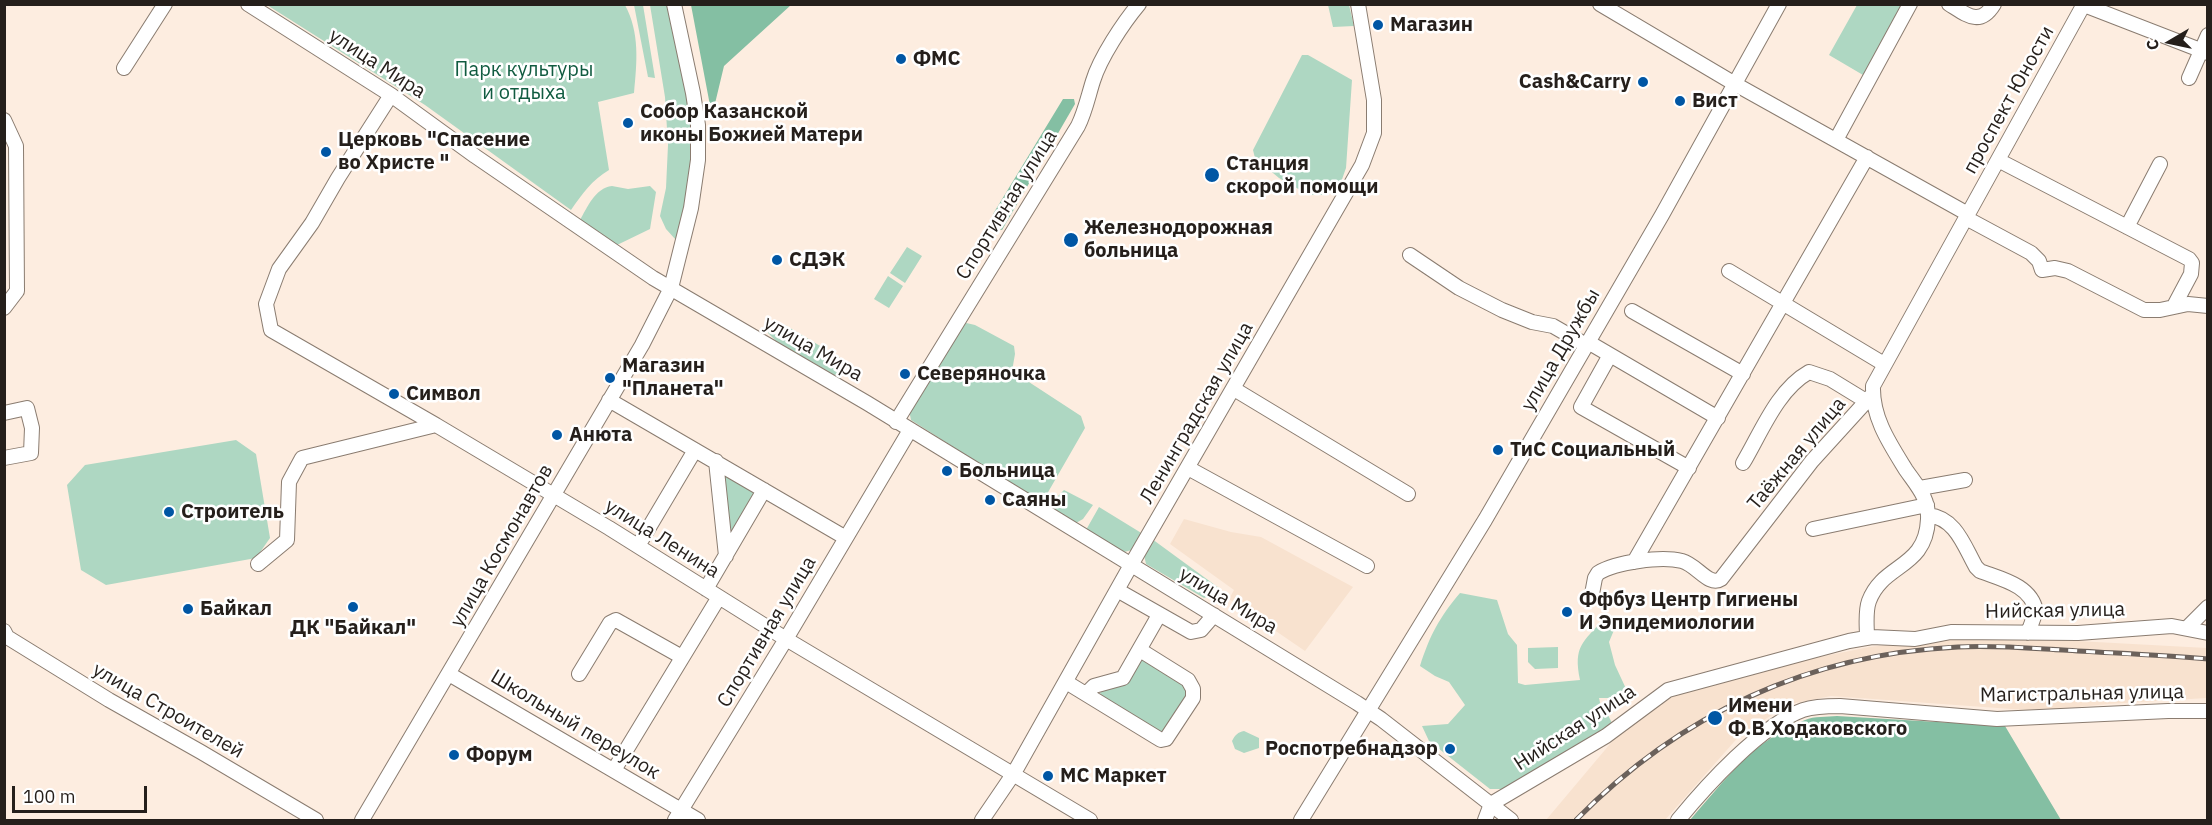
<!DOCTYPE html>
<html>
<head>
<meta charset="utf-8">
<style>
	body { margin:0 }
	#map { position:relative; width:2212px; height:825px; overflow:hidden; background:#fdede0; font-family:"IBM Plex Sans",sans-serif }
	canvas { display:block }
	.frame { position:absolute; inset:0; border:6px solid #251f1b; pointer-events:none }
	.north { position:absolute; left:2140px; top:12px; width:60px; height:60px; -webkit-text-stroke:4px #fff; paint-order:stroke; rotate:261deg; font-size:16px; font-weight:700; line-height:24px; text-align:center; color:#251f1b }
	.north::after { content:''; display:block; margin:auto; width:21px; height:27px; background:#251f1b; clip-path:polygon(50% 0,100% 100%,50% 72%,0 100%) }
	.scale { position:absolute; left:12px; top:786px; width:135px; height:27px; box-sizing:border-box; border:3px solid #251f1b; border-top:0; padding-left:8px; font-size:18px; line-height:21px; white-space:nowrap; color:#251f1b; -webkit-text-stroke:4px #fff; paint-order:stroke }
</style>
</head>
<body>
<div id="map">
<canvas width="2212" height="825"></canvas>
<div class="frame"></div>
<div class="north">С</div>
<div class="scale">100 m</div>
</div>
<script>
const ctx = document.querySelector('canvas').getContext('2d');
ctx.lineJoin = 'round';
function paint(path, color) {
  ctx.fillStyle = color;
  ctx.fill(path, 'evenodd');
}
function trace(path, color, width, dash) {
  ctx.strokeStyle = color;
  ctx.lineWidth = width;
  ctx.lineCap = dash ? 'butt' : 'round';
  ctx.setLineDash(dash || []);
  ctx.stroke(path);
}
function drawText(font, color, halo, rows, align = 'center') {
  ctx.font = font + ' "IBM Plex Sans",sans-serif';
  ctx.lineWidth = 5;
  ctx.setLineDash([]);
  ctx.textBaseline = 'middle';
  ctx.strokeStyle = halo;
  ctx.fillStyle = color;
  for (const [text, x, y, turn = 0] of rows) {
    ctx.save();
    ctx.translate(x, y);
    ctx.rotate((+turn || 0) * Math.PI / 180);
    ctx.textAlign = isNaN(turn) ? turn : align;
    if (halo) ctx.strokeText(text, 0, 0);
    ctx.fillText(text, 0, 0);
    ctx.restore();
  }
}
const built = new Path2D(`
	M1184 519 1231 532 1261 537 1353 587 1305 651 1229 599 1234 590 1170 544Z
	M1939 639H2040L2207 648V698L2108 704 2039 711 1831 696 1790 704 1741 734 1665 820H1546L1615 738 1676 694 1810 659 1869 647Z`);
const green = new Path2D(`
	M267 5H625C640 33 637 62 634 93L598 102 609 170C592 180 582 194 571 210L425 105Z
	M634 5H643L655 78 648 77Z
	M650 5H667C677 54 692 104 693 154 693 183 683 213 676 240L666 229 660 216 666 188 668 145 665 97Z
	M1328 5H1349L1354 26 1333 27Z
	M1857 5H1903L1863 75 1829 55Z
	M1302 55H1308L1352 80 1346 168 1340 185 1326 195H1309L1279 178 1255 158 1253 150Z
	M612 186 628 189 650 186 656 192 650 229 617 245 580 220C587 208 595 188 612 186Z
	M907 247 922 256 905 283 890 273Z
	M888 276 903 286 889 308 874 299Z
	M962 322 975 325 1014 346 1015 354 1012 371 1081 416 1085 428 1047 494 1038 501 911 420 909 410Z
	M773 323 785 325 847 362 838 377 776 341 768 333 767 328Z
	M236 440 256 454 270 538 256 558 106 585 81 570 67 485 85 465Z
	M723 475 753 490 754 496 733 532H729Z
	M1064 490 1093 505 1083 519 1076 523 1053 509 1056 498Z
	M1099 507 1143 534 1132 550 1124 552 1086 530Z
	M1152 539 1219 588 1215 594 1204 598 1146 564 1144 555Z
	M1460 593 1497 600 1508 634 1517 645 1518 683 1525 685 1580 680C1573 646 1583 642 1604 619L1617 623 1609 642 1615 665 1628 693 1621 698H1599L1603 715H1608L1612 723 1608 729 1502 789H1490L1429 741 1422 726 1448 724 1465 705 1449 682 1435 676 1420 666C1430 635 1439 618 1460 593Z
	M1558 647V668L1535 669 1528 662V648Z
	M1143 659 1186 684 1189 691 1162 734 1100 695 1101 689Z
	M1244 731 1259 738V748L1244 753 1235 749 1232 741C1235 735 1238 732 1244 731Z`);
const forest = new Path2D(`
	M691 5H791L724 66 712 116Z
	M1063 99H1074L1075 104 1002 230 997 228 1002 219 993 214Z
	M1837 716 2005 726 2061 820H1690C1723 782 1756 738 1805 720 1814 716 1827 717 1837 716Z`);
const minor = new Path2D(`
	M248 4 391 95 475 156 653 278 867 403 1357 703 1381 719 1511 820
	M1600 4 1735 84 1968 214
	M1949 4C1967 15 1980 27 1994 4
	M2084 5 2208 53
	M124 68 165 4
	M2189 78 2208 35
	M391 95 338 178 312 223 279 269 266 304 271 330 436 425
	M4 120 16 146 17 291 4 308
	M1836 140 1910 4
	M1998 160 2189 259 2192 263 2191 274 2174 306
	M1966 218 2031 253 2039 261 2042 270 2055 268 2068 271 2144 310H2160L2188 304 2208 306
	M2127 227 2160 164
	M1410 255 1459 288 1502 310 1532 322 1553 326 1586 345
	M1729 271 1884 364
	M1632 311 1743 374
	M1588 342 1718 418
	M1610 355 1581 407 1689 468
	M1234 389 1408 494
	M609 400 846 538
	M4 413 27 408 32 428 31 453 4 458
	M896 422 1078 126C1085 112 1088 97 1093 81 1100 58 1123 23 1139 4
	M716 461 726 556
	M1743 463C1761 433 1777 390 1809 372L1830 379 1866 401
	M1188 468 1367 566
	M1920 488 1965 480
	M1928 515C1956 518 1964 546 1976 567L1980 571C2001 579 2031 585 2036 611L2028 633
	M1813 529 1927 505
	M638 546 695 450
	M1634 562 1867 157
	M258 564 287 540 289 482 302 458 436 425 609 528 786 639 1090 820
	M706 589 764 490
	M1117 590 1191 632 1201 630 1214 615
	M1592 594 1595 578 1598 573C1616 562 1661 556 1682 561 1697 565 1709 587 1721 579L1812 461 1872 395
	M2187 628 2208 607
	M4 631 7 637 109 700 201 752 316 820
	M1867 638C1867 626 1865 612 1869 601 1883 563 1926 569 1928 519 1929 498 1917 486 1906 470 1890 444 1872 418 1873 386L2084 4
	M449 674 698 820
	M579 674 610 623 616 620 682 657
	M1066 682 1156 737 1161 740 1166 739 1193 698V689L1188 680 1140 650
	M1086 694 1094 686 1123 678 1159 615
	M614 770 719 597
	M362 820 642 345 671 288 691 208 698 160V125L693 93 674 4
	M675 820 786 639 910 430
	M982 820 1014 773 1131 565 1362 165 1374 133V100L1358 4
	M1301 820 1485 520 1662 215 1779 4
	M1485 820 1491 804 1606 736 1668 690 1849 641 1872 637 1915 639 1951 632 2078 633 2172 626 2208 633
	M1678 820C1706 786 1761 725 1803 710 1815 706 1828 706 1840 706L1997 719 2168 711H2208`);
const rail = new Path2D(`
	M1576 820C1680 714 1809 654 1958 647 1993 645 2028 648 2063 650 2111 653 2159 655 2208 659`);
const markers = [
	[1378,25,6,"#0056a4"],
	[901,59,6,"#0056a4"],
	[1643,82,6,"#0056a4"],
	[1680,101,6,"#0056a4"],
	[628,123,6,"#0056a4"],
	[326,152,6,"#0056a4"],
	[1212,175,8,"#0056a4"],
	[1071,240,8,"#0056a4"],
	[777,260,6,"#0056a4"],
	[905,374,6,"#0056a4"],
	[610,378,6,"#0056a4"],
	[394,394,6,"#0056a4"],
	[557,435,6,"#0056a4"],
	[1498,450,6,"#0056a4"],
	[947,471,6,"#0056a4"],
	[990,500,6,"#0056a4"],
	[169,512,6,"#0056a4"],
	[353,607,6,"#0056a4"],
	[188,609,6,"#0056a4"],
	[1567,612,6,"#0056a4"],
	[1715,718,8,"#0056a4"],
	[1450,749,6,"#0056a4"],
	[454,755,6,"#0056a4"],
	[1048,776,6,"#0056a4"]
];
const poiNames = [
	["Магазин",1390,25],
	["ФМС",913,59],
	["Cash&Carry",1631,82,"right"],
	["Вист",1692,101],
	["Собор Казанской",640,112],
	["иконы Божией Матери",640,135],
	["Церковь \"Спасение",338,140],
	["во Христе \"",338,163],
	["Станция",1226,164],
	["скорой помощи",1226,187],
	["Железнодорожная",1084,228],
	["больница",1084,251],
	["СДЭК",789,260],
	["Магазин",622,366],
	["\"Планета\"",622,389],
	["Северяночка",917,374],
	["Символ",406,394],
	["Анюта",569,435],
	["ТиС Социальный",1510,450],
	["Больница",959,471],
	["Саяны",1002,500],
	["Строитель",181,512],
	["Ффбуз Центр Гигиены",1579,600],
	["И Эпидемиологии",1579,623],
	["Байкал",200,609],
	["ДК \"Байкал\"",353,628,"center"],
	["Имени",1728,706],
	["Ф.В.Ходаковского",1728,729],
	["Роспотребнадзор",1438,749,"right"],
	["Форум",466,755],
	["МС Маркет",1060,776]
];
const streetNames = [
	["улица Мира",377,64,33],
	["проспект Юности",2009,100,-61],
	["Спортивная улица",1007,205,-58],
	["улица Мира",813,349,30],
	["улица Дружбы",1561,350,-60],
	["Ленинградская улица",1197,413,-60],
	["Таёжная улица",1797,454,-50],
	["улица Ленина",662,539,32],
	["улица Космонавтов",502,546,-60],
	["улица Мира",1228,601,31],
	["Нийская улица",2055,611,-1],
	["Спортивная улица",767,632,-59],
	["Магистральная улица",2082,694,-1],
	["улица Строителей",168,711,30],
	["Школьный переулок",575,725,31],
	["Нийская улица",1575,728,-33]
];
const parkNames = [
	["Парк культуры",524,70],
	["и отдыха",524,93]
];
paint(built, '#f8e2cf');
paint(green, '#aed7c2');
paint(forest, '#84bfa3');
trace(minor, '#8a7c70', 16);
trace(minor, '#fff', 14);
trace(rail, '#6b615b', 5);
trace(rail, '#fff', 3, [9]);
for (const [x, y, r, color] of markers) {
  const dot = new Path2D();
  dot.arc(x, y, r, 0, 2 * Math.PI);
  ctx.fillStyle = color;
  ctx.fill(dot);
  trace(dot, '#fff', 2);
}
drawText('bold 20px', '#251f1b', '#fff', poiNames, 'left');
drawText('20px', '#251f1b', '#fff', streetNames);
drawText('20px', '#105b40', '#fff', parkNames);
</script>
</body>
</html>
